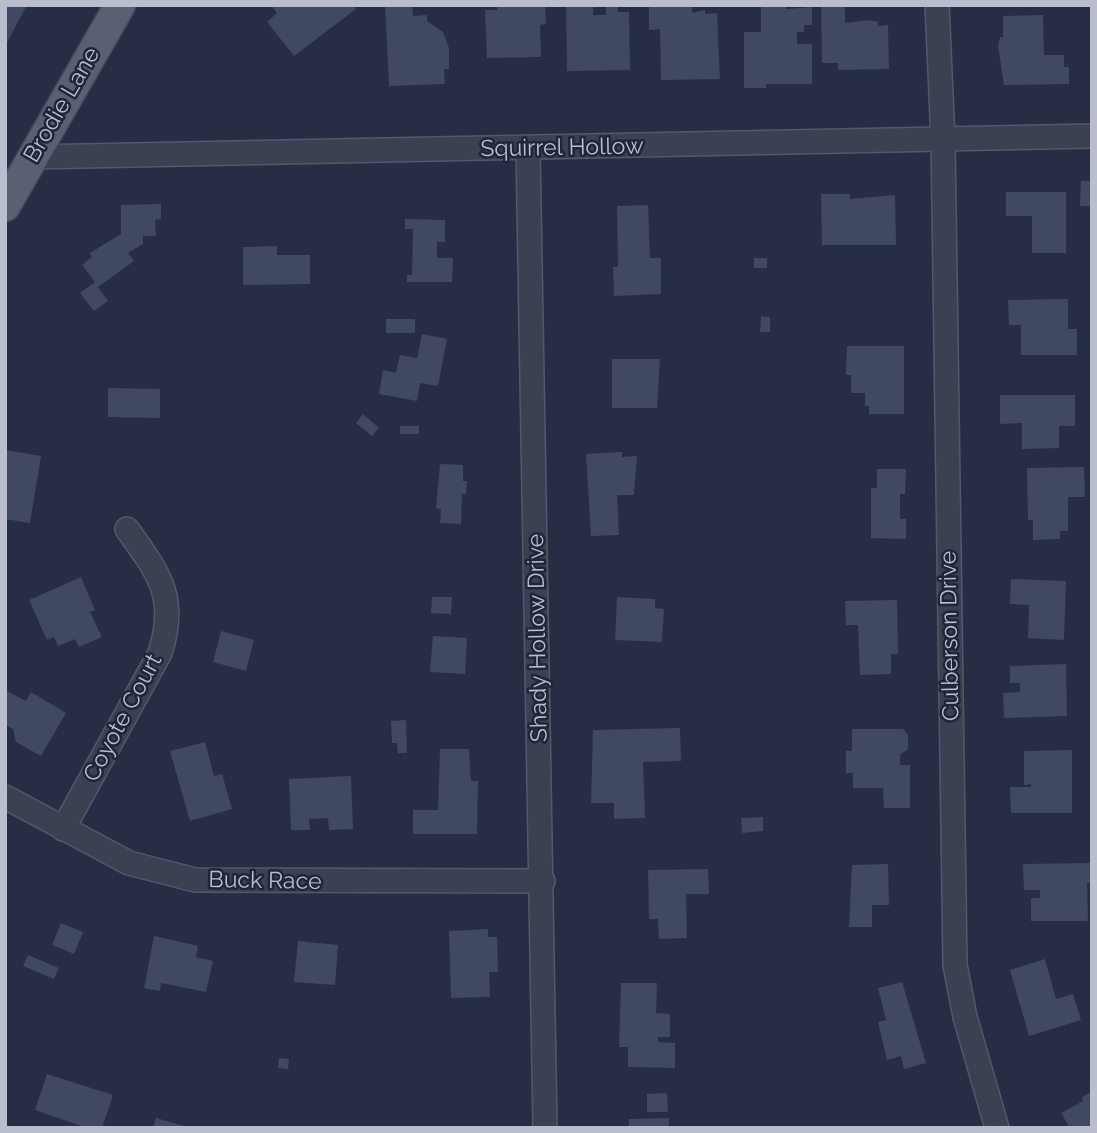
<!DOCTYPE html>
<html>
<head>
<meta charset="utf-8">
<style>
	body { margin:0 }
	#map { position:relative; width:1097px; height:1133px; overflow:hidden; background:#272d44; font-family:Raleway,sans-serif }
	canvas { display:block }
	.frame { position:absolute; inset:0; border:7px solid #b9bdcd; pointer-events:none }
</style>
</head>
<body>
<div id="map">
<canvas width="1097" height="1133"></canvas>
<div class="frame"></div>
</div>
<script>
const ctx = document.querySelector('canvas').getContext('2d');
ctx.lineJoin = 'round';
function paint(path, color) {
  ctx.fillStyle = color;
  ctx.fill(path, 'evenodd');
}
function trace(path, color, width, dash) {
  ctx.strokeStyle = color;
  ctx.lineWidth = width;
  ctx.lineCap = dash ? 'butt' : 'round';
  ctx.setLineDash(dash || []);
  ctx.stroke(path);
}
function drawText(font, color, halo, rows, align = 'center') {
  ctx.font = font + ' Raleway,sans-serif';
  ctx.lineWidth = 5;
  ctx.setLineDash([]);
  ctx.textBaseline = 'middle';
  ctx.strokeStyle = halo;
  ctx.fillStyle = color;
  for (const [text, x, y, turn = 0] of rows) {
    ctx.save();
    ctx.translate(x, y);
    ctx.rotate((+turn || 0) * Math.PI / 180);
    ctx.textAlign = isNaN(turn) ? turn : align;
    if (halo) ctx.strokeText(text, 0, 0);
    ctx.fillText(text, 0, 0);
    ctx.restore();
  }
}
const building = new Path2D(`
	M5 5H27L5 46Z
	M271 5H353L356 9 294 56 267 22 277 13Z
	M385 5H412L413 16 427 15V21L443 32 449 48V69H444L445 84 389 86Z
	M497 5H545L546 24 540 25 541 57 487 58 485 10H497Z
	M566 5H593V15H606V5H618V12H629L630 70 567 71Z
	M649 5H692V13L705 10V14L717 13 720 79 661 80 660 29 649 30Z
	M761 5H786V9L812 7V25H804V32H797V44H812V84H766V88H744V32H761Z
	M821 5H845V23L869 20 878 22V26L888 25 889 69 838 70V63H822Z
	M1043 15 1044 55H1064V67H1069V84L1004 85 998 46 1000 37H1003V16Z
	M1081 181H1092V206H1080Z
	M1006 192H1066V253H1032V216H1006Z
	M821 194H850V199L895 195 896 245H822Z
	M161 204V219L155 220 156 236H143V244L128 253 134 261 98 287 108 301 94 311 80 293 95 282 82 265 92 257 90 253 121 234V205Z
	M648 205 650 258H661V294L614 296 613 267H618L617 206Z
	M405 219 445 220V242H437V258H453L452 282H407V275H412L413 229H405Z
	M277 246V255H310V284L243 285V247Z
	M754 258H767V268H754Z
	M1068 299V329H1077V355H1021V325H1009L1008 300Z
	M761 316 770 317V332H760Z
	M386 319H415V333H386Z
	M422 334 447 339 438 386 420 383 417 401 379 394 383 370 396 373 400 355 417 358Z
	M847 346H904V414H869V406H865V393H851V375H846Z
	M612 359H660L657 408H612Z
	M108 388 160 389V418L108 417Z
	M1000 395H1075V426H1059V448L1022 449V423L1000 424Z
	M363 414 379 428 372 436 356 423Z
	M400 426H419V434H400Z
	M5 450 41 456 30 523 5 519Z
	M622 452V457L637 456 634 495H617L619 535 591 536 586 454Z
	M440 464 463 465V481H467L466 494H462L461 524 440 523 441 509 436 508Z
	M1084 467 1085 497H1068V531H1060V539L1033 540V520H1028L1027 468Z
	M877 469H906L905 494H900V519H906V539L871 538V488H877Z
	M81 577 95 610 90 612 102 637 79 647 75 639 58 646 54 637 47 640 29 600Z
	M1011 579 1066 581 1064 640 1028 638 1029 605 1010 604Z
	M432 597H452L451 614 431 613Z
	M617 597 655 599V608L664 609 662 642 615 640Z
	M897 600 898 654H891V674L860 675 858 625H846L845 601Z
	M221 631 254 640 246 671 213 662Z
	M433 636 467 638 465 674 430 672Z
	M1066 664 1067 716 1004 718 1003 693 1020 692V683H1010V666Z
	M5 690 26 701 31 692 66 713 41 756 16 742 13 729 5 725Z
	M406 720 407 753H398L397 743H392L391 721Z
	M680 728 681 761 643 762 645 818 614 819V803H591L593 730Z
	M852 729H903L908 735V750L900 754V765H910V808H884L883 788H853V773H846V751H852Z
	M205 742 214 776 222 774 232 809 190 821 170 751Z
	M440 749H469L471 781H478L477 834H413V810H438Z
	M1072 750V813H1011L1010 787H1031V784L1024 785V751Z
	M351 776 353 829 329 830 328 818 309 819 310 830H291L289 779Z
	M763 817V831L742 833 741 818Z
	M1092 863V883H1087L1088 921H1031V898H1040V890H1024L1023 864Z
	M888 864 889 905H872V927H849L852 865Z
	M708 869 709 894H686L687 938 659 939 658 919H649L648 870Z
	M61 923 83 932 74 954 52 945Z
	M488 929V937H497L498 972H489L490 997 451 998 449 931Z
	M154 936 198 946 196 957 213 961 206 992 161 983 160 991 144 988Z
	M298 941 338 945 335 985 294 982Z
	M28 955 59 968 54 979 23 966Z
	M1045 959 1056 999 1073 994 1081 1020 1029 1036 1010 970Z
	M902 982 926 1063 904 1069 901 1056 887 1060 878 1022 886 1020 878 988Z
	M621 983H657L656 1013 670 1014V1037H658V1042L675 1043V1068L628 1067V1047H619Z
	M279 1058 289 1059 288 1069 278 1068Z
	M47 1074 113 1095 102 1128H87L35 1110Z
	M1092 1085V1128H1070L1061 1113 1083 1101 1082 1097 1091 1092 1089 1087Z
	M667 1093 668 1112H647V1094Z
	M156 1118 188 1127V1128H153Z
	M669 1118V1128H629V1119Z`);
const minor = new Path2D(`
	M937 5 943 139 955 965 965 1017 997 1128
	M528 149 545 1128
	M32 157 1092 136
	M5 797 129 863 195 880 543 881
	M63 829 160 653C178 597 159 574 127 529`);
const major = new Path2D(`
	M5 206 120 5`);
const streetNames = [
	["Brodie Lane",62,105,-60],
	["Squirrel Hollow",562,148,-1],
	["Culberson Drive",950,636,-91],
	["Shady Hollow Drive",538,638,-91],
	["Coyote Court",123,718,-62],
	["Buck Race",265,881,1]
];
paint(building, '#414861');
trace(minor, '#54586a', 26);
trace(major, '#424759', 33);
trace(minor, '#3c4053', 23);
trace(major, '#5a5f73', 30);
drawText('23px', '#b9bdcd', '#202539', streetNames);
</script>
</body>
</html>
